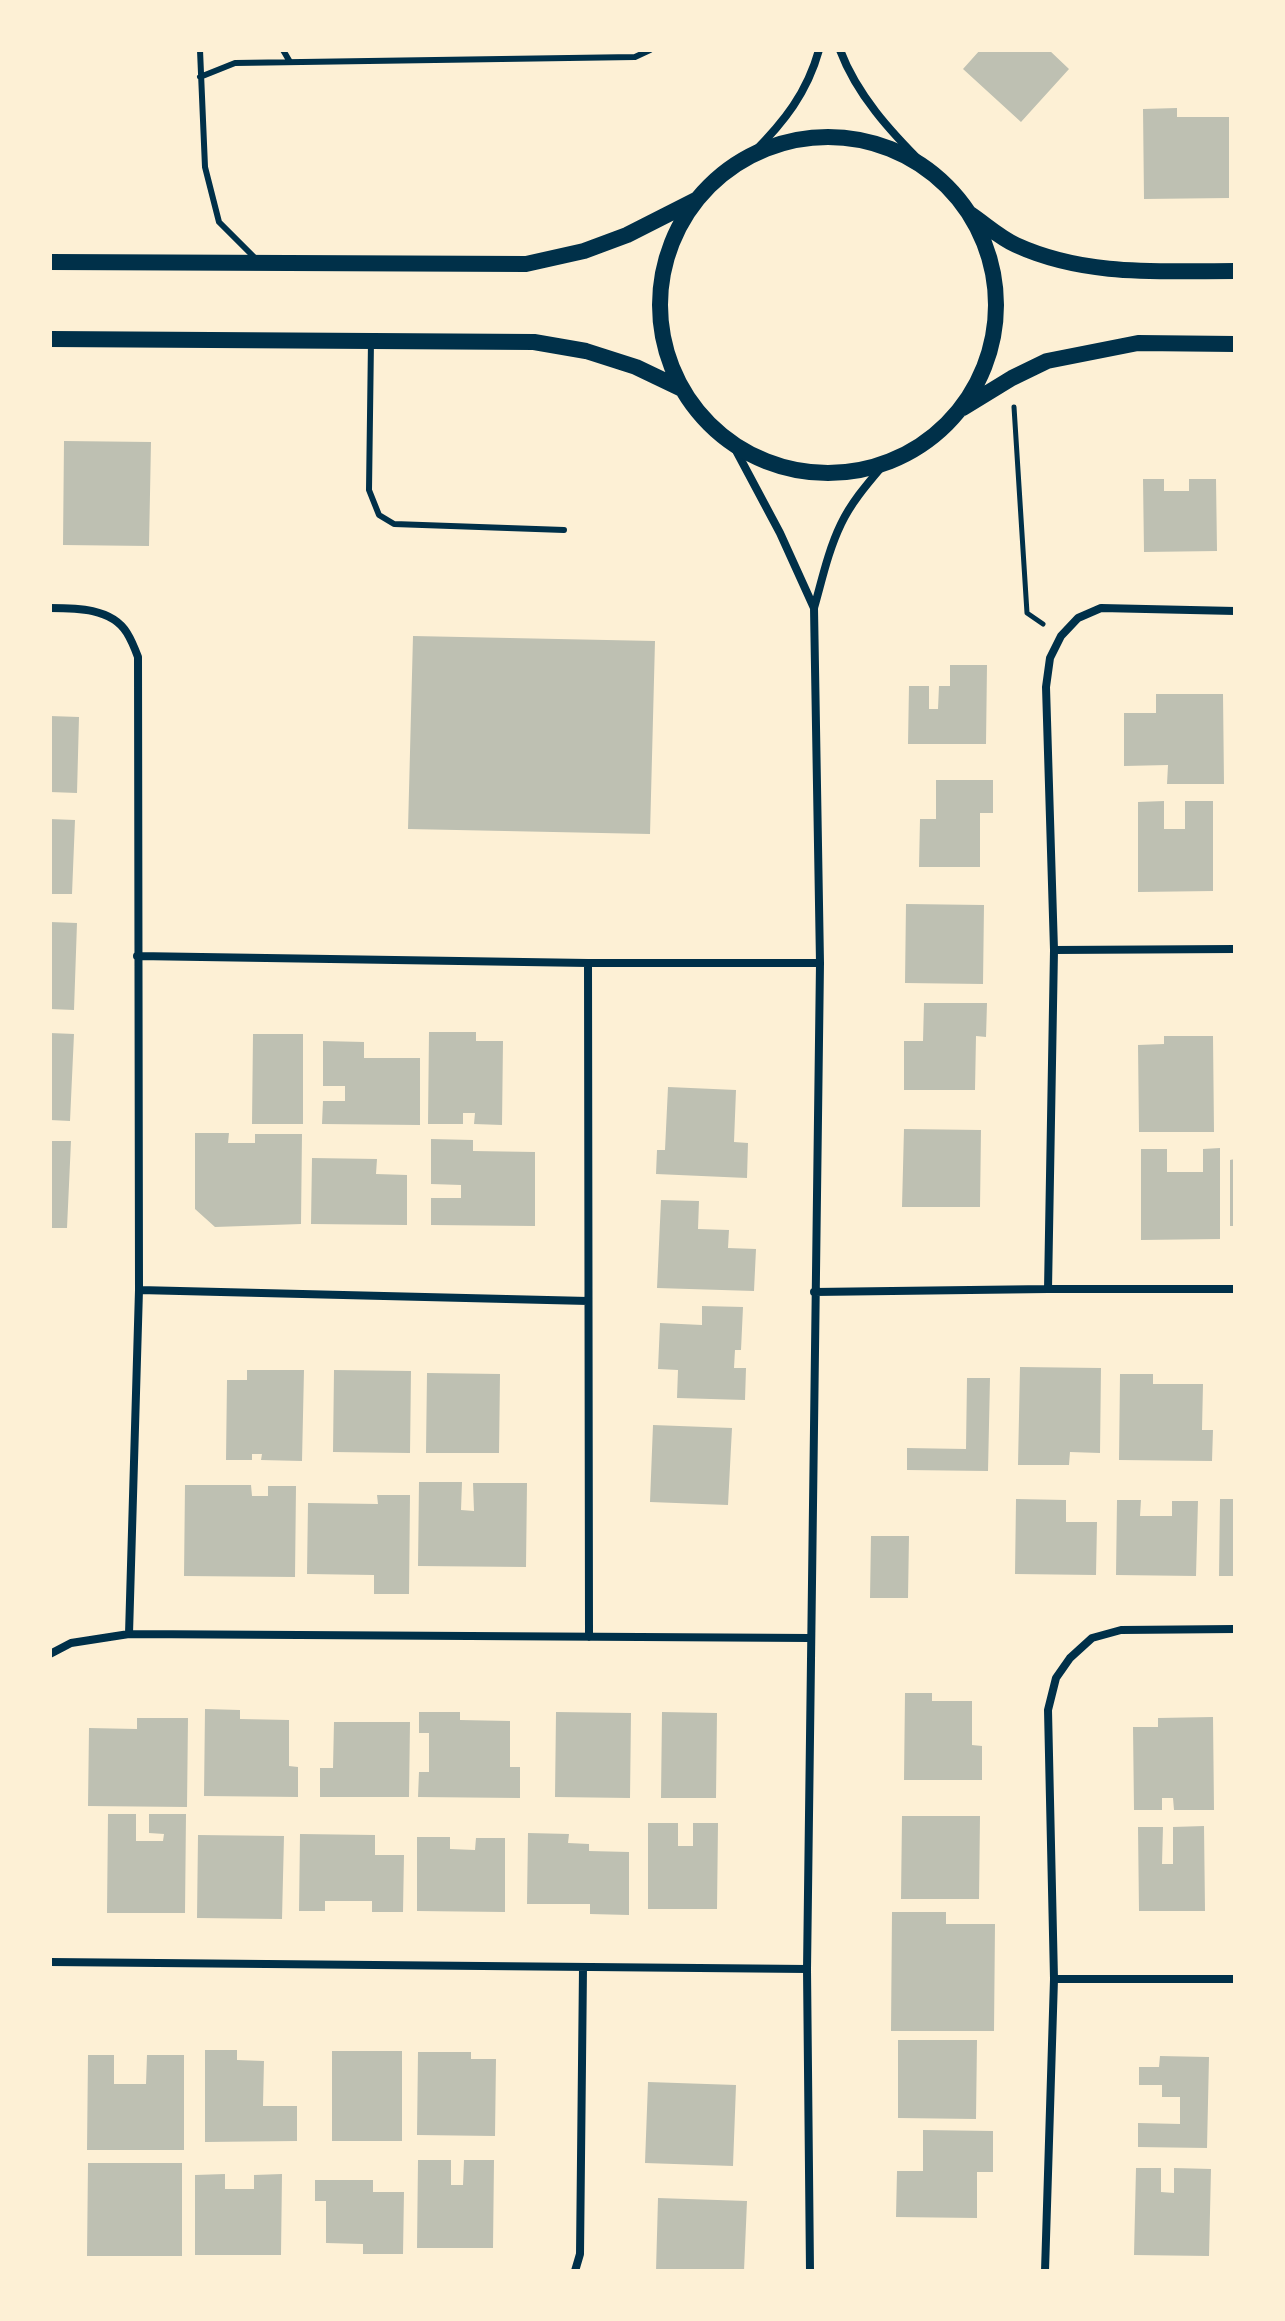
<!DOCTYPE html>
<html>
<head>
<meta charset="utf-8">
<style>
	body { margin:0 }
	#map { position:relative; width:1285px; height:2321px; overflow:hidden; background:#fdf0d5; font-family:Commissioner,sans-serif }
	canvas { display:block }
	.frame { position:absolute; inset:0; border:52px solid #fdf0d5; pointer-events:none }
</style>
</head>
<body>
<div id="map">
<canvas width="1285" height="2321"></canvas>
<div class="frame"></div>
</div>
<script>
const ctx = document.querySelector('canvas').getContext('2d');
ctx.lineJoin = 'round';
function paint(path, color) {
  ctx.fillStyle = color;
  ctx.fill(path, 'evenodd');
}
function trace(path, color, width, dash) {
  ctx.strokeStyle = color;
  ctx.lineWidth = width;
  ctx.lineCap = dash ? 'butt' : 'round';
  ctx.setLineDash(dash || []);
  ctx.stroke(path);
}
const building = new Path2D(`
	M980 50H1049L1069 69 1021 122 963 69Z
	M1177 108V117H1229V198L1144 199 1143 109Z
	M64 441 151 442 149 546 63 545Z
	M1143 479H1164V491H1189V479H1216L1217 551 1144 552Z
	M413 636 655 641 650 834 408 829Z
	M950 665H987L986 744H908L909 686H929V709H938L939 686H950Z
	M1156 694H1223L1224 784H1167L1168 765 1124 766V713H1156Z
	M50 716 79 717 77 793 50 792Z
	M936 780H993V813H980V867H919L920 819H936Z
	M1164 801V829H1185V801H1213V891L1138 892V802Z
	M50 819 75 820 72 894H50Z
	M906 904 984 905 983 984 905 983Z
	M50 922 77 923 74 1010 50 1009Z
	M924 1003H987L986 1037 976 1036 975 1090H904V1041H923Z
	M429 1032H476V1041H503L502 1125 474 1124 475 1113H463V1124H428Z
	M50 1033 74 1034 70 1121 50 1120Z
	M253 1034H303V1124H252Z
	M1164 1036H1213L1214 1132H1139L1138 1045 1164 1044Z
	M323 1041 364 1042V1058H420V1125L322 1124 323 1101H345V1086H323Z
	M668 1087 736 1090 734 1142 748 1143 747 1178 656 1174 657 1150H665Z
	M904 1129 981 1130 980 1207H902Z
	M195 1133H229L228 1143H255V1134H302L301 1224 215 1227 195 1209Z
	M431 1139 473 1140V1151L535 1152V1226L431 1225V1198H461V1185L431 1184Z
	M50 1141H71L67 1228H50Z
	M1220 1148V1239L1141 1240V1149H1167V1172H1203V1149Z
	M312 1158 377 1159 376 1174 407 1175V1225L311 1224Z
	M1235 1159V1226H1230V1160Z
	M661 1200 699 1201 698 1229 729 1230 728 1248 756 1249 754 1291 657 1288Z
	M702 1306 743 1307 741 1350H735L734 1368H746L745 1400 677 1398 678 1370 658 1369 660 1323 702 1325Z
	M1020 1367 1101 1368 1100 1453 1070 1452 1069 1465H1018Z
	M247 1370H304L302 1461 261 1460 262 1454H252V1460H226L227 1380H247Z
	M334 1370 411 1371 410 1453 333 1452Z
	M427 1373 500 1374 499 1453H426Z
	M1120 1374H1153V1384H1203L1202 1430H1213L1212 1461 1119 1460Z
	M967 1378H990L988 1471 907 1470V1448L966 1449Z
	M653 1425 732 1428 728 1505 650 1502Z
	M419 1482H462L461 1510 474 1511 473 1483H527L526 1567 418 1566Z
	M185 1485H251L252 1496H268V1486H296L295 1577 184 1576Z
	M377 1495H410L409 1594H374V1575L307 1574 308 1503 378 1504Z
	M1016 1499 1066 1500V1522H1097L1096 1575 1015 1574Z
	M1220 1499H1235V1576H1219Z
	M1117 1500H1141L1140 1516H1172V1501H1198L1196 1576 1116 1575Z
	M871 1536H909L908 1598H870Z
	M905 1693H932V1701H972V1745L982 1746V1780H904Z
	M205 1709 240 1710V1719L289 1720V1766L298 1767V1797L204 1796Z
	M419 1712H460V1720L510 1721V1767H520V1798L418 1797 419 1772H429V1733H419Z
	M556 1712 631 1713 630 1798 555 1797Z
	M662 1712 717 1713 716 1798H661Z
	M1213 1717 1214 1810H1174L1173 1798H1162V1810H1134L1133 1727H1158V1718Z
	M137 1718H188L187 1807 88 1806 89 1728 137 1729Z
	M334 1722H410L409 1797H320V1768H333Z
	M108 1814H136V1841H163L164 1834 149 1833V1814H186L185 1913H107Z
	M902 1816H980L979 1899H901Z
	M648 1823H678V1846H693V1823H718L717 1909H648Z
	M1204 1826 1205 1911H1139L1138 1827H1163L1162 1864H1173V1827Z
	M528 1833 569 1834 568 1843 589 1844V1851L629 1852V1915L590 1914V1904H527Z
	M300 1834 375 1835V1855H404L403 1912H372V1901H325V1911H299Z
	M198 1835 284 1836 282 1919 197 1918Z
	M417 1837H450V1849L475 1850 476 1838H505V1912L417 1911Z
	M892 1912H946V1924H995L994 2031H891Z
	M898 2040H977L976 2119 898 2118Z
	M205 2050H237V2060L264 2061 263 2106H297V2141L205 2142Z
	M332 2051H402V2141H332Z
	M418 2052H471V2059H496L495 2136 417 2135Z
	M88 2055H114V2084H146L147 2055H184V2150H87Z
	M1160 2056 1209 2057 1207 2148 1138 2147V2123L1180 2124V2097H1162V2085H1139V2067H1159Z
	M648 2082 736 2085 733 2166 645 2163Z
	M923 2130 993 2131V2172H977V2218L896 2217 897 2171H923Z
	M418 2160H451V2185H463L464 2160H494L493 2248H417Z
	M88 2163H182V2256H87Z
	M1136 2168H1161V2192L1174 2193V2168L1211 2169 1209 2256 1134 2255Z
	M225 2174V2189H254V2175L282 2174 281 2255H195V2175Z
	M315 2180H373V2192H404L403 2254H363V2244L326 2243V2201H315Z
	M658 2198 747 2201 744 2271H656Z`);
const path = new Path2D(`
	M1014 407 1027 613 1043 624`);
const service = new Path2D(`
	M200 50 205 167 219 222 256 259
	M283 50 290 62
	M200 77 235 63 635 57 650 50
	M371 341 369 490 379 515 394 524 564 530`);
const minor = new Path2D(`
	M840 50C857 95 890 131 924 165
	M753 153C784 122 807 93 819 50
	M732 443 780 533 814 608
	M50 608C76 608 112 608 127 633 132 641 135 649 138 657L139 1290 129 1634
	M1054 950 1235 949
	M137 956 588 963H820
	M588 963 589 1637
	M1048 1289 1054 950 1046 687 1050 658 1061 636 1078 618 1101 608 1235 611
	M139 1290 588 1301
	M814 1292 1048 1289H1235
	M50 1654 71 1643 129 1634 810 1638
	M50 1962 807 1969
	M1054 1979H1235
	M575 2271 580 2254 583 1968
	M810 2271 807 1969 820 963 814 608C822 580 828 551 841 524 852 501 869 482 885 463
	M1045 2271 1054 1979 1048 1710 1056 1678 1070 1658 1092 1638 1121 1630 1235 1629`);
const secondary = new Path2D(`
	M660 305a168 168 0 1 1 336 0a168 168 0 1 1-336 0Z
	M970 214C985 224 1000 238 1016 245 1086 277 1161 271 1235 271
	M50 262 526 264 584 251 627 235 696 200
	M50 339 534 342 586 351 636 367 682 389
	M963 408 1012 378 1047 361 1138 343 1235 344`);
paint(building, '#bec0b2');
trace(path, '#003049', 5);
trace(service, '#003049', 6);
trace(minor, '#003049', 8);
trace(secondary, '#003049', 16);
</script>
</body>
</html>
